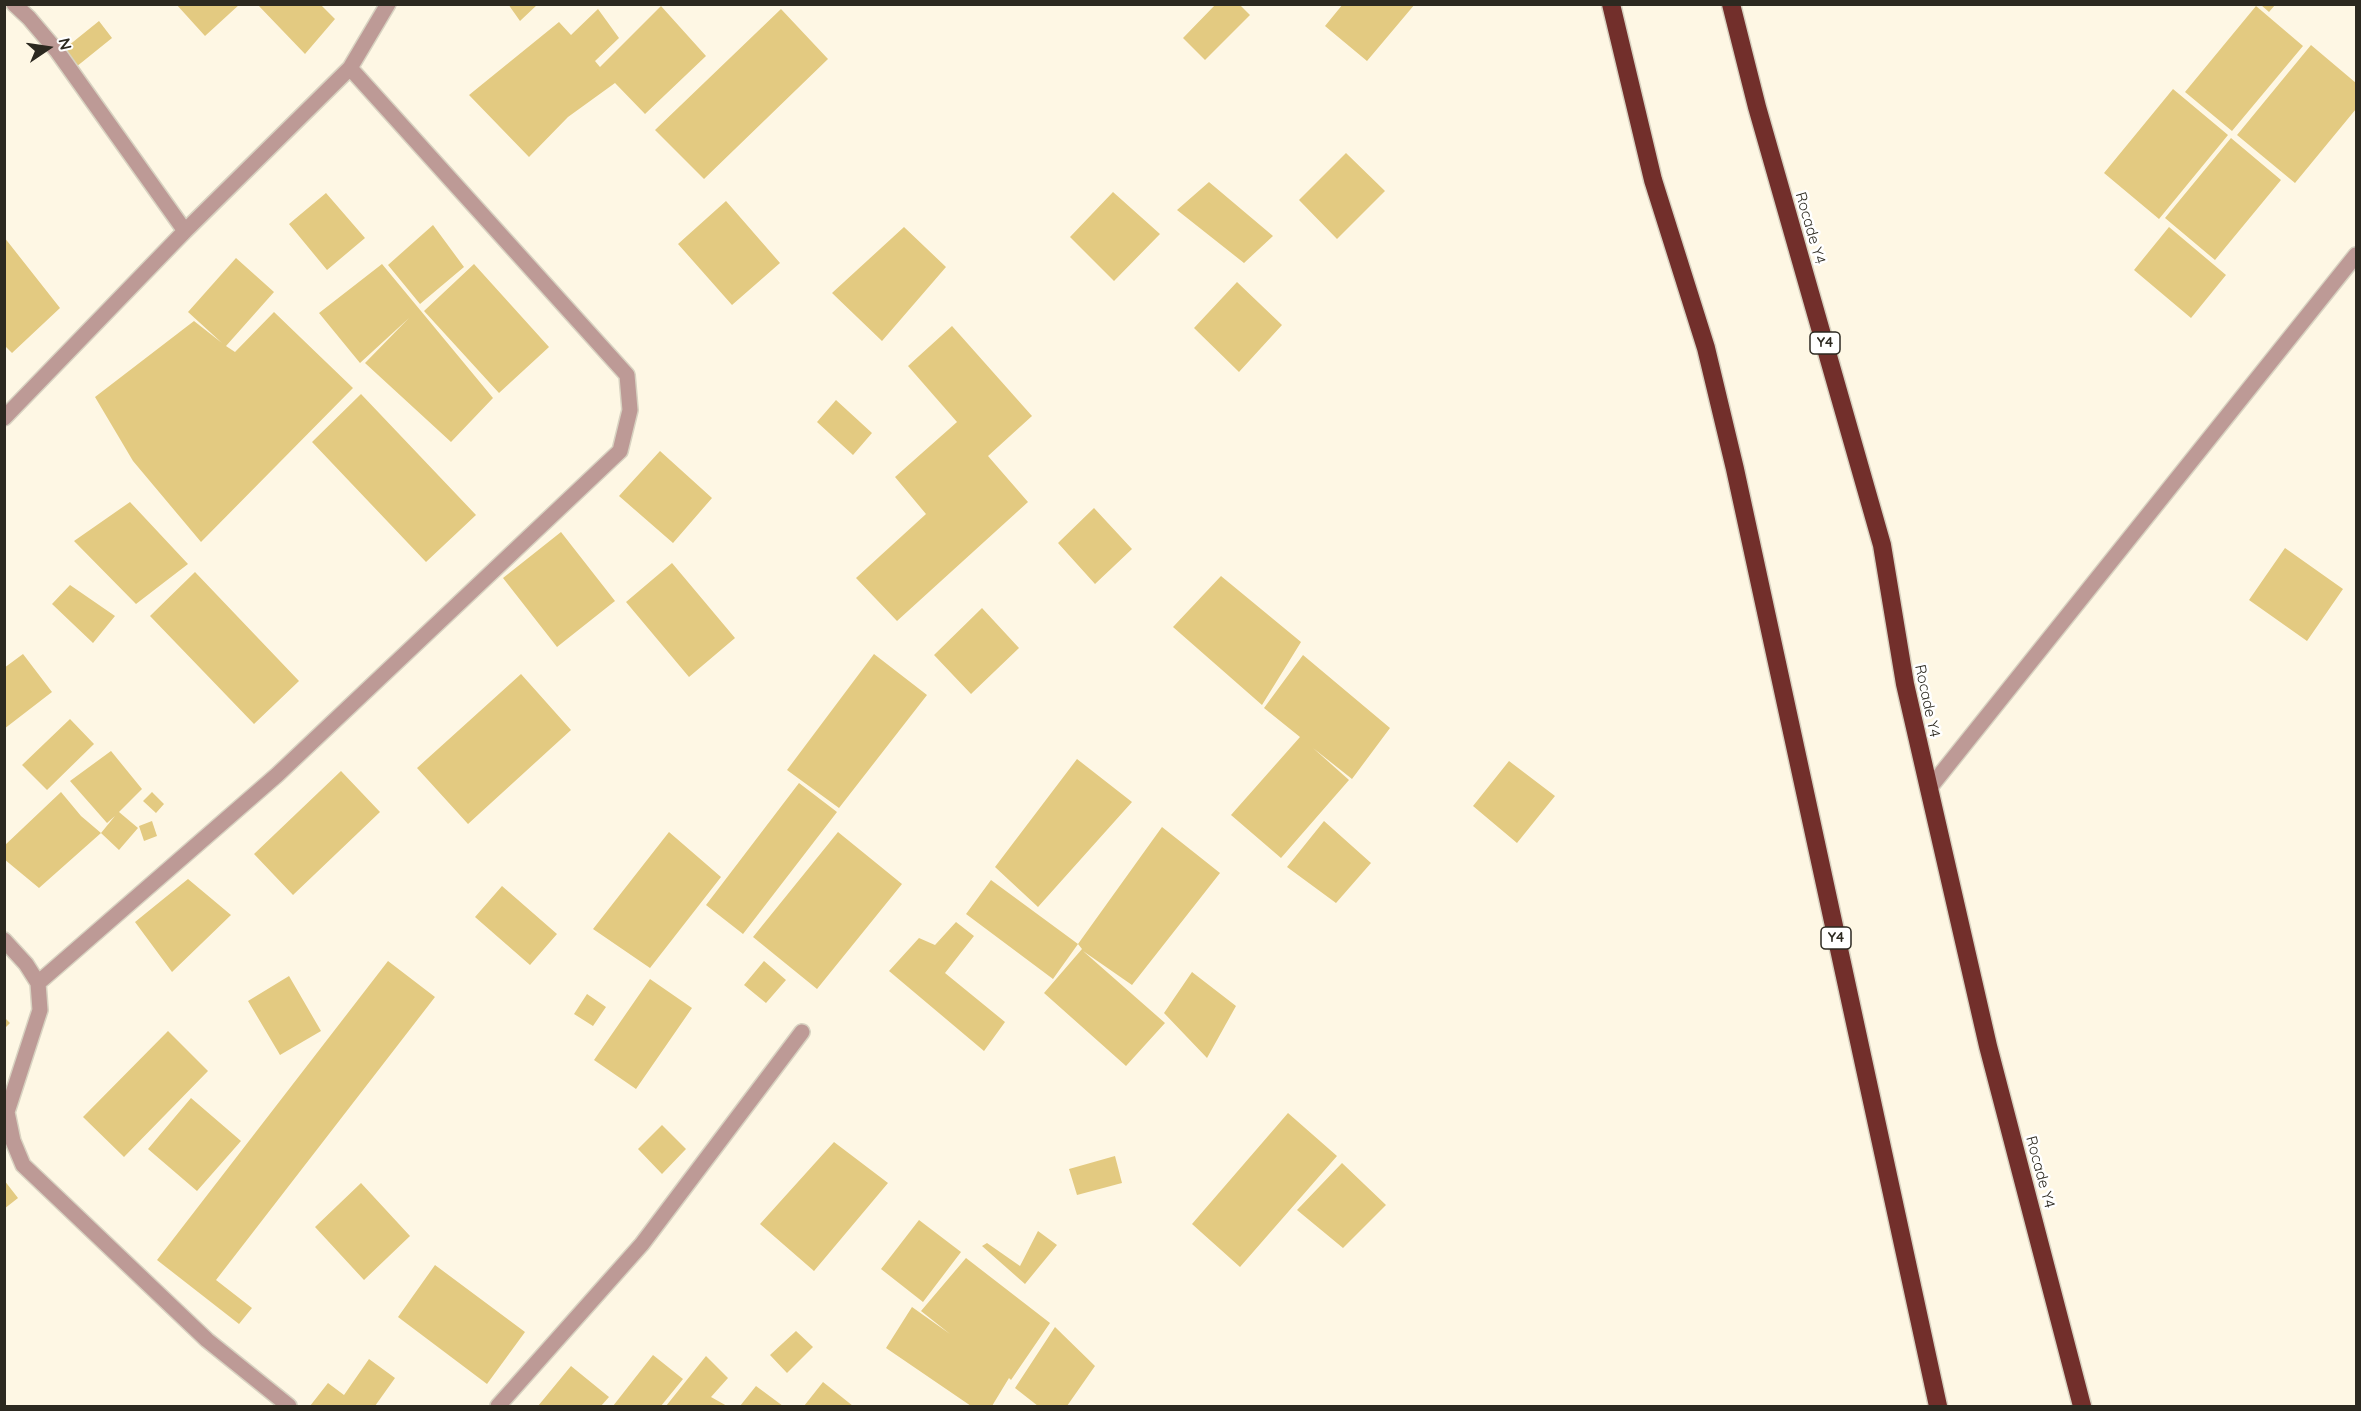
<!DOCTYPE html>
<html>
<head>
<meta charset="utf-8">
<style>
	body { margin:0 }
	#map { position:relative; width:2361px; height:1411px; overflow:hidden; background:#fef7e4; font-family:Quicksand,sans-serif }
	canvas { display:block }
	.frame { position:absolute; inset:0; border:6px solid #2c2920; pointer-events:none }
	.north { position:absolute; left:18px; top:18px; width:60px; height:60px; -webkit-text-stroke:4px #fff; paint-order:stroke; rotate:77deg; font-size:16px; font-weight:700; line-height:24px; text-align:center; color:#2c2920 }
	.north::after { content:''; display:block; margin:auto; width:21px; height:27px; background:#2c2920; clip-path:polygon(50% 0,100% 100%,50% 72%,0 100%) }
</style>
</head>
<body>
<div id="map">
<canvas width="2361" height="1411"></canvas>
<div class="frame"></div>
<div class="north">N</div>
</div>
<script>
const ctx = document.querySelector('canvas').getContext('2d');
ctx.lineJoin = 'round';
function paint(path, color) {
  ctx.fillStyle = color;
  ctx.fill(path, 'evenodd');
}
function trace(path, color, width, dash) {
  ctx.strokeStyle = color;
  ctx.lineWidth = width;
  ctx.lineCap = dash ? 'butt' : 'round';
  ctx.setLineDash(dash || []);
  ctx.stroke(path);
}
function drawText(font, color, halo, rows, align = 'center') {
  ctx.font = font + ' Quicksand,sans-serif';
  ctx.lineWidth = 5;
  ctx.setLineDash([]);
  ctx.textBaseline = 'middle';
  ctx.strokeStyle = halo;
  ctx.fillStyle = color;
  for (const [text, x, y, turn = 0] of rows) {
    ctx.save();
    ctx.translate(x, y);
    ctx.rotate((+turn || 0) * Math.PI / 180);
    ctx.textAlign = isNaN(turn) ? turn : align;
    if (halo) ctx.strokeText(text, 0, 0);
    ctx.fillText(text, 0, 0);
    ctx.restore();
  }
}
const building = new Path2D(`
	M176 4H240L205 36Z
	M257 4H320L335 19 305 54Z
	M508 4H538L520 21Z
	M1216 4H1239L1250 15 1205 60 1183 38Z
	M1343 4H1415L1367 61 1325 26Z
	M2261 5H2275L2269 12Z
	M661 6 706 56 645 114 615 83 568 117 529 157 469 95 559 22 571 35 598 9 619 38 595 61 600 67Z
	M2256 6 2303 46 2232 131 2185 92Z
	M781 9 828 59 704 179 655 130Z
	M99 21 112 38 76 67 63 50Z
	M2311 45 2356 83V109L2295 183 2237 135Z
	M2173 89 2228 135 2159 219 2104 173Z
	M2231 138 2281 180 2215 260 2165 218Z
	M1346 153 1385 191 1337 239 1299 200Z
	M1209 182 1273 236 1244 263 1177 210Z
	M1113 192 1160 234 1114 281 1070 237Z
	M326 193 365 238 327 270 289 224Z
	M726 201 780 263 732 305 678 244Z
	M433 225 464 267 420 304 388 265Z
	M904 227 946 267 882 341 832 293Z
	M2169 227 2226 275 2191 318 2134 270Z
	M4 237 60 308 12 353 4 345Z
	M236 258 274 292 226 346 235 352 274 312 353 388 201 542 133 461 95 397 194 321 222 343 188 312Z
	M382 264 493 398 451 442 365 363 409 318 360 363 319 313Z
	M474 264 549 347 499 393 424 311Z
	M1237 282 1282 325 1239 372 1194 328Z
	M952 326 1032 416 988 456 1028 502 897 621 856 578 926 514 895 477 957 422 908 366Z
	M361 394 476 515 426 562 312 442Z
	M836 400 872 433 853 455 817 422Z
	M660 451 712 498 673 543 619 496Z
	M130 502 188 564 136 604 74 541Z
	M1094 508 1132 549 1095 584 1058 543Z
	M561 532 615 601 557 647 503 578Z
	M2285 548 2343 589 2307 641 2249 600Z
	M672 563 735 638 689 677 626 602Z
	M195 572 299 681 254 724 150 616Z
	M1221 576 1301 642 1262 705 1173 627Z
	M70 585 115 616 93 643 52 604Z
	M982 608 1019 648 971 694 934 655Z
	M23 654 52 692 4 729V668Z
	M874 654 927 695 839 808 787 770Z
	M1303 655 1390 728 1352 779 1313 748 1349 780 1281 858 1231 815 1300 737 1264 708Z
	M521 674 571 730 468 824 417 768Z
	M70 719 94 744 47 790 22 765Z
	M111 751 142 789 119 812 138 828 119 850 101 833 115 816 107 823 70 781Z
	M1077 759 1132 802 1038 907 995 867Z
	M1509 761 1555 796 1517 843 1473 806Z
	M341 771 380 812 293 895 254 854Z
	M799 783 837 812 743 934 706 905Z
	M61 792 81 816 101 833 39 888 4 859V846Z
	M152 792 164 804 156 813 143 801Z
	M152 821 157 836 144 841 139 826Z
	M1324 821 1371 863 1336 903 1287 867Z
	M1162 827 1220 873 1132 985 1083 951 1165 1023 1126 1066 1044 993 1082 949 1078 944Z
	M669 832 721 877 650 968 593 929Z
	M838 832 902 884 817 989 753 937Z
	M188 879 231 915 172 972 135 922Z
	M991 880 1078 944 1053 979 966 914Z
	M502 886 557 934 530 965 475 917Z
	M956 922 974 936 945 973 1005 1022 984 1051 889 971 919 938 935 945Z
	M388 961 435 997 216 1280 252 1308 239 1324 157 1260Z
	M764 961 786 980 766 1003 744 985Z
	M1192 972 1236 1006 1207 1058 1164 1013Z
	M289 976 321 1031 280 1055 248 1001Z
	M650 979 692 1008 636 1089 594 1060Z
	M587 994 606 1007 593 1026 574 1014Z
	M4 1017 10 1023 4 1029Z
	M168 1031 208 1071 124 1157 83 1117Z
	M191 1098 241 1141 197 1191 148 1149Z
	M1288 1113 1337 1156 1240 1267 1192 1224Z
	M662 1125 686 1149 662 1174 638 1149Z
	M834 1142 888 1183 814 1271 760 1224Z
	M1115 1156 1122 1183 1077 1195 1069 1169Z
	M1342 1163 1386 1205 1343 1248 1297 1210Z
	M4 1180 18 1198 4 1209Z
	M361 1183 410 1236 364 1280 315 1227Z
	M919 1220 961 1252 923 1302 881 1269Z
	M1038 1231 1057 1245 1025 1284 982 1246 987 1243 1020 1266Z
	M966 1258 1050 1323 1011 1380 1009 1378 992 1406H971L886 1348 912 1307 950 1334 921 1311Z
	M435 1265 525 1332 487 1384 398 1317Z
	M1055 1327 1095 1366 1067 1406H1038L1015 1388Z
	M796 1331 813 1347 787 1373 770 1355Z
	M653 1355 683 1379 661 1406H613Z
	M706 1356 728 1378 711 1397 727 1406H666Z
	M369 1359 395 1378 375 1406H310L328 1383 344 1395Z
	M571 1366 609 1397 601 1406H538Z
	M823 1382 853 1406H804Z
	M756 1386 783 1406H740Z`);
const street = new Path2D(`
	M14 4 29 18 57 51 185 231
	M4 418 185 231 350 68 388 4
	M1928 790 2356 255
	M4 940 26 964 38 983 40 1010 7 1112 13 1141 23 1165 207 1340 289 1406
	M38 983 277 775 620 451 630 410 627 375 350 68
	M498 1406 642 1244 802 1032`);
const highway = new Path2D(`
	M1611 4 1653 180 1706 348 1735 469 1938 1406
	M1731 4 1757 107 1882 545 1905 684 1988 1046 2082 1406`);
const shields = [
	[1825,343,30],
	[1836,938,30]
];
const shieldNames = [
	["Y4",1825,343],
	["Y4",1836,938]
];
const streetNames = [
	["Rocade Y4",1810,228,74],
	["Rocade Y4",1927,701,78],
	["Rocade Y4",2040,1172,75]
];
paint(building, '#e3ca81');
trace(street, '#d8d2c1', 18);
trace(highway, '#d8d2c1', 21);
trace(street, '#bd9a96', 15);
trace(highway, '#722f2b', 18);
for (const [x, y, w] of shields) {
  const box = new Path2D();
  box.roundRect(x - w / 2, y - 11, w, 22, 4.5);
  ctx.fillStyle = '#fff';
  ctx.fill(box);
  trace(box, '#2c2920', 1.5);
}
drawText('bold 14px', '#2c2920', null, shieldNames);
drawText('15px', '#2c2920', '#fff', streetNames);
</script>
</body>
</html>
